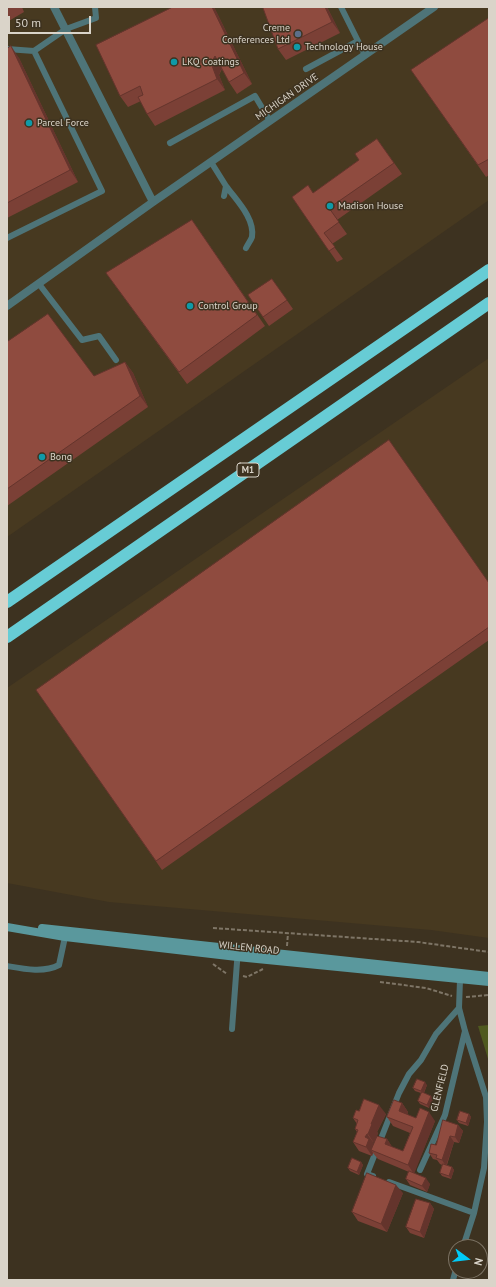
<!DOCTYPE html>
<html>
<head>
<meta charset="utf-8">
<style>
	body { margin:0 }
	#map { position:relative; width:496px; height:1287px; overflow:hidden; background:#3d3220; font-family:"PT Sans",sans-serif }
	canvas { display:block }
	.frame { position:absolute; inset:0; border:8px solid #dad4c9; pointer-events:none }
	.north { position:absolute; left:448px; top:1239px; width:40px; height:40px; box-sizing:border-box; background:#3d3220; border:1px solid #7c7364; border-radius:50%; rotate:105deg; font-size:11px; font-weight:700; line-height:16px; text-align:center; color:#dad4c9 }
	.north::after { content:''; display:block; margin:auto; width:14px; height:18px; background:#00cbf8; clip-path:polygon(50% 0,100% 100%,50% 72%,0 100%) }
	.scale { position:absolute; left:8px; top:16px; width:83px; height:18px; box-sizing:border-box; border:2px solid #dad4c9; border-top:0; padding-left:5px; font-size:12px; line-height:14px; white-space:nowrap; color:#dad4c9; -webkit-text-stroke:3px #3d3220; paint-order:stroke }
</style>
</head>
<body>
<div id="map">
<canvas width="496" height="1287"></canvas>
<div class="frame"></div>
<div class="north">N</div>
<div class="scale">50 m</div>
</div>
<script>
const ctx = document.querySelector('canvas').getContext('2d');
ctx.lineJoin = 'round';
function paint(path, color) {
  ctx.fillStyle = color;
  ctx.fill(path, 'evenodd');
}
function trace(path, color, width, dash) {
  ctx.strokeStyle = color;
  ctx.lineWidth = width;
  ctx.lineCap = dash ? 'butt' : 'round';
  ctx.setLineDash(dash || []);
  ctx.stroke(path);
}
function drawText(font, color, halo, rows, align = 'center') {
  ctx.font = font + ' "PT Sans",sans-serif';
  ctx.lineWidth = 3;
  ctx.setLineDash([]);
  ctx.textBaseline = 'middle';
  ctx.strokeStyle = halo;
  ctx.fillStyle = color;
  for (const [text, x, y, turn = 0] of rows) {
    ctx.save();
    ctx.translate(x, y);
    ctx.rotate((+turn || 0) * Math.PI / 180);
    ctx.textAlign = isNaN(turn) ? turn : align;
    if (halo) ctx.strokeText(text, 0, 0);
    ctx.fillText(text, 0, 0);
    ctx.restore();
  }
}
const built = new Path2D(`
	M7 7H489V200L7 537Z
	M489 358V938L431 930 109 902 7 883V688Z`);
const green = new Path2D(`
	M489 1025V1062L478 1026Z`);
const path = new Path2D(`
	M213 928 418 942 489 952
	M287 946 288 933
	M213 964 227 974
	M243 976 247 977 263 969
	M380 982 426 988 452 996
	M466 997 489 995`);
const lane = new Path2D(`
	M341 7 365 55
	M7 49 34 51
	M306 69 358 41
	M170 143 255 96 270 121
	M211 162 226 186 224 196
	M226 186C236 200 255 218 252 237 251 240 248 244 246 248
	M7 238 102 191 34 51 66 29 96 18 95 7
	M39 284 82 340 99 336 116 360
	M7 966C24 969 44 973 59 965L65 937
	M460 980 459 1008 465 1031 486 1097 487 1122 484 1168 474 1213 463 1247
	M232 1029 238 949
	M420 1170 445 1115 465 1031
	M373 1176 367 1174 399 1093 409 1074 421 1060 436 1034 459 1008
	M389 1182 474 1213
	M453 1280 456 1269`);
const street = new Path2D(`
	M54 7 153 202
	M7 306 153 202 434 7`);
const secondary = new Path2D(`
	M7 927 65 937 237 957 489 982
	M42 928 489 976`);
const highway = new Path2D(`
	M7 602 489 270
	M7 637 489 303`);
const wall = new Path2D(`
	M7 7H22L24 12 7 22Z
	M173 7H214L252 84 237 94 229 82 222 69 219 75 225 90 155 126 147 114 141 101 128 107 120 96Z
	M327 7 340 33 286 60 278 49Z
	M489 18V175L486 177 411 70Z
	M7 49 19 58 78 182 7 218Z
	M377 139 402 174 337 220 347 234 332 244 343 259 337 262 292 197 313 193 359 160Z
	M192 220 265 326 187 384 106 273Z
	M272 279 293 309 269 326 248 295Z
	M7 342 94 376 125 362 133 373 148 407 7 506Z
	M489 583V640L162 870 36 690Z
	M427 1085 424 1093 433 1099 429 1108 420 1104 418 1101 421 1093 415 1091 413 1088Z
	M402 1103 408 1112 407 1115 416 1118 435 1121 414 1173 430 1184 427 1192 410 1185 406 1179 409 1172 378 1159 373 1153 372 1156 359 1151 353 1142 357 1132 355 1129 357 1124 353 1118 359 1111 386 1114 377 1132 378 1133 374 1143 373 1142V1143L374 1145 387 1139 392 1147 403 1151 410 1133 393 1126 387 1117Z
	M469 1114 471 1117 468 1126 459 1123 457 1120Z
	M458 1125 463 1131 459 1143 454 1142 447 1165 452 1167 454 1170 451 1179 442 1176 440 1173 442 1165 440 1164 437 1160 433 1159 429 1153 436 1145Z
	M361 1162 363 1165 359 1175 350 1171 348 1168Z
	M403 1193 387 1232 358 1221 352 1212Z
	M430 1203 434 1209 424 1238 410 1233 406 1227Z`);
const shadedWall = new Path2D(`
	M212 7H214L252 84 244 73Z
	M325 7H327L340 33 332 22Z
	M11 46 19 58 78 182 70 170Z
	M215 56 222 67 219 75 225 90 217 79 211 63Z
	M125 362 133 373 148 407 140 396Z
	M425 1082 427 1085 423 1094 421 1091Z
	M431 1096 433 1099 429 1108 427 1105Z
	M402 1103 408 1112 405 1120 399 1111Z
	M379 1105 386 1114 377 1132 378 1133 374 1143 368 1134 371 1124Z
	M429 1112 435 1121 414 1174 408 1165Z
	M469 1114 471 1117 468 1126 466 1123Z
	M458 1125 463 1131 459 1143 455 1137Z
	M367 1134 373 1142V1143L376 1148 371 1150 373 1153 372 1156 366 1147 365 1137Z
	M450 1136 454 1142 446 1166 442 1160Z
	M387 1139 393 1148 385 1144Z
	M361 1162 363 1165 359 1175 357 1172Z
	M452 1167 454 1170 451 1179 449 1176Z
	M426 1178 430 1184 427 1192 422 1186Z
	M396 1185 403 1193 387 1232 381 1224Z
	M430 1203 434 1209 424 1238 420 1232Z`);
const building = new Path2D(`
	M173 7H212L244 73 229 82 215 56 211 63 217 79 147 114 138 97 143 95 140 86 120 96 96 45Z
	M265 7H325L332 22 278 49 263 8Z
	M489 18V159L478 165 411 70Z
	M11 46 70 170 7 203V49Z
	M377 139 394 163 329 208 339 222 324 233 335 247 329 251 292 197 308 185 313 193 359 160 355 154Z
	M192 220 257 315 179 372 106 273Z
	M272 279 287 300 263 317 248 295Z
	M48 314 94 376 125 362 140 396 7 489V342Z
	M389 440 489 583V627L156 861 36 690Z
	M417 1079 425 1082 421 1091 413 1088Z
	M422 1092 431 1096 427 1105 418 1101Z
	M364 1099 379 1105 371 1124H372L368 1134H367L365 1137 369 1139 366 1147 353 1142 358 1130 355 1129 358 1120 353 1118 356 1110 359 1111Z
	M394 1100 402 1103 399 1111 416 1118 420 1108 429 1112 408 1165 371 1150 377 1136 387 1139 385 1144 403 1151 413 1127 387 1117Z
	M460 1111 469 1114 466 1123 457 1120Z
	M443 1120 458 1125 455 1137 450 1136 442 1160 436 1158 437 1155 429 1153 431 1144 436 1145Z
	M352 1158 361 1162 357 1172 348 1168Z
	M443 1164 452 1167 449 1176 440 1173Z
	M409 1171 426 1178 422 1186 406 1179Z
	M367 1173 396 1185 381 1224 352 1212Z
	M416 1199 430 1203 420 1232 406 1227Z`);
const markers = [
	[298,34,4,"#5c6f8a"],
	[297,47,4,"#0f9aa8"],
	[174,62,4,"#0f9aa8"],
	[29,123,4,"#0f9aa8"],
	[330,206,4,"#0f9aa8"],
	[190,306,4,"#0f9aa8"],
	[42,457,4,"#0f9aa8"]
];
const shields = [
	[248,470,22]
];
const shieldNames = [
	["M1",248,470]
];
const poiNames = [
	["Creme",290,28,"right"],
	["Conferences Ltd",290,40,"right"],
	["Technology House",305,47],
	["LKQ Coatings",182,62],
	["Parcel Force",37,123],
	["Madison House",338,206],
	["Control Group",198,306],
	["Bong",50,457]
];
const streetNames = [
	["MICHIGAN DRIVE",287,97,-35],
	["WILLEN ROAD",249,948,6],
	["GLENFIELD",440,1088,-76]
];
paint(built, '#473920');
paint(green, '#4f591f');
trace(path, '#7e7566', 2, [4, 2]);
trace(lane, '#4e7478', 6);
trace(street, '#4e7478', 8);
trace(secondary, '#5a989d', 8);
trace(highway, '#67ccd5', 12);
paint(wall, '#7b4036');
paint(shadedWall, '#64342c');
paint(building, '#8f4b3f');
trace(building, '#64342c', 1);
for (const [x, y, r, color] of markers) {
  const dot = new Path2D();
  dot.arc(x, y, r, 0, 2 * Math.PI);
  ctx.fillStyle = color;
  ctx.fill(dot);
  trace(dot, '#3d3220', 1.5);
}
for (const [x, y, w] of shields) {
  const box = new Path2D();
  box.roundRect(x - w / 2, y - 7, w, 14, 3);
  ctx.fillStyle = '#3d3220';
  ctx.fill(box);
  trace(box, '#dad4c9', 1);
}
drawText('bold 9px', '#dad4c9', null, shieldNames);
drawText('10px', '#dad4c9', '#3d3220', poiNames, 'left');
drawText('10px', '#dad4c9', '#3d3220', streetNames);
</script>
</body>
</html>
